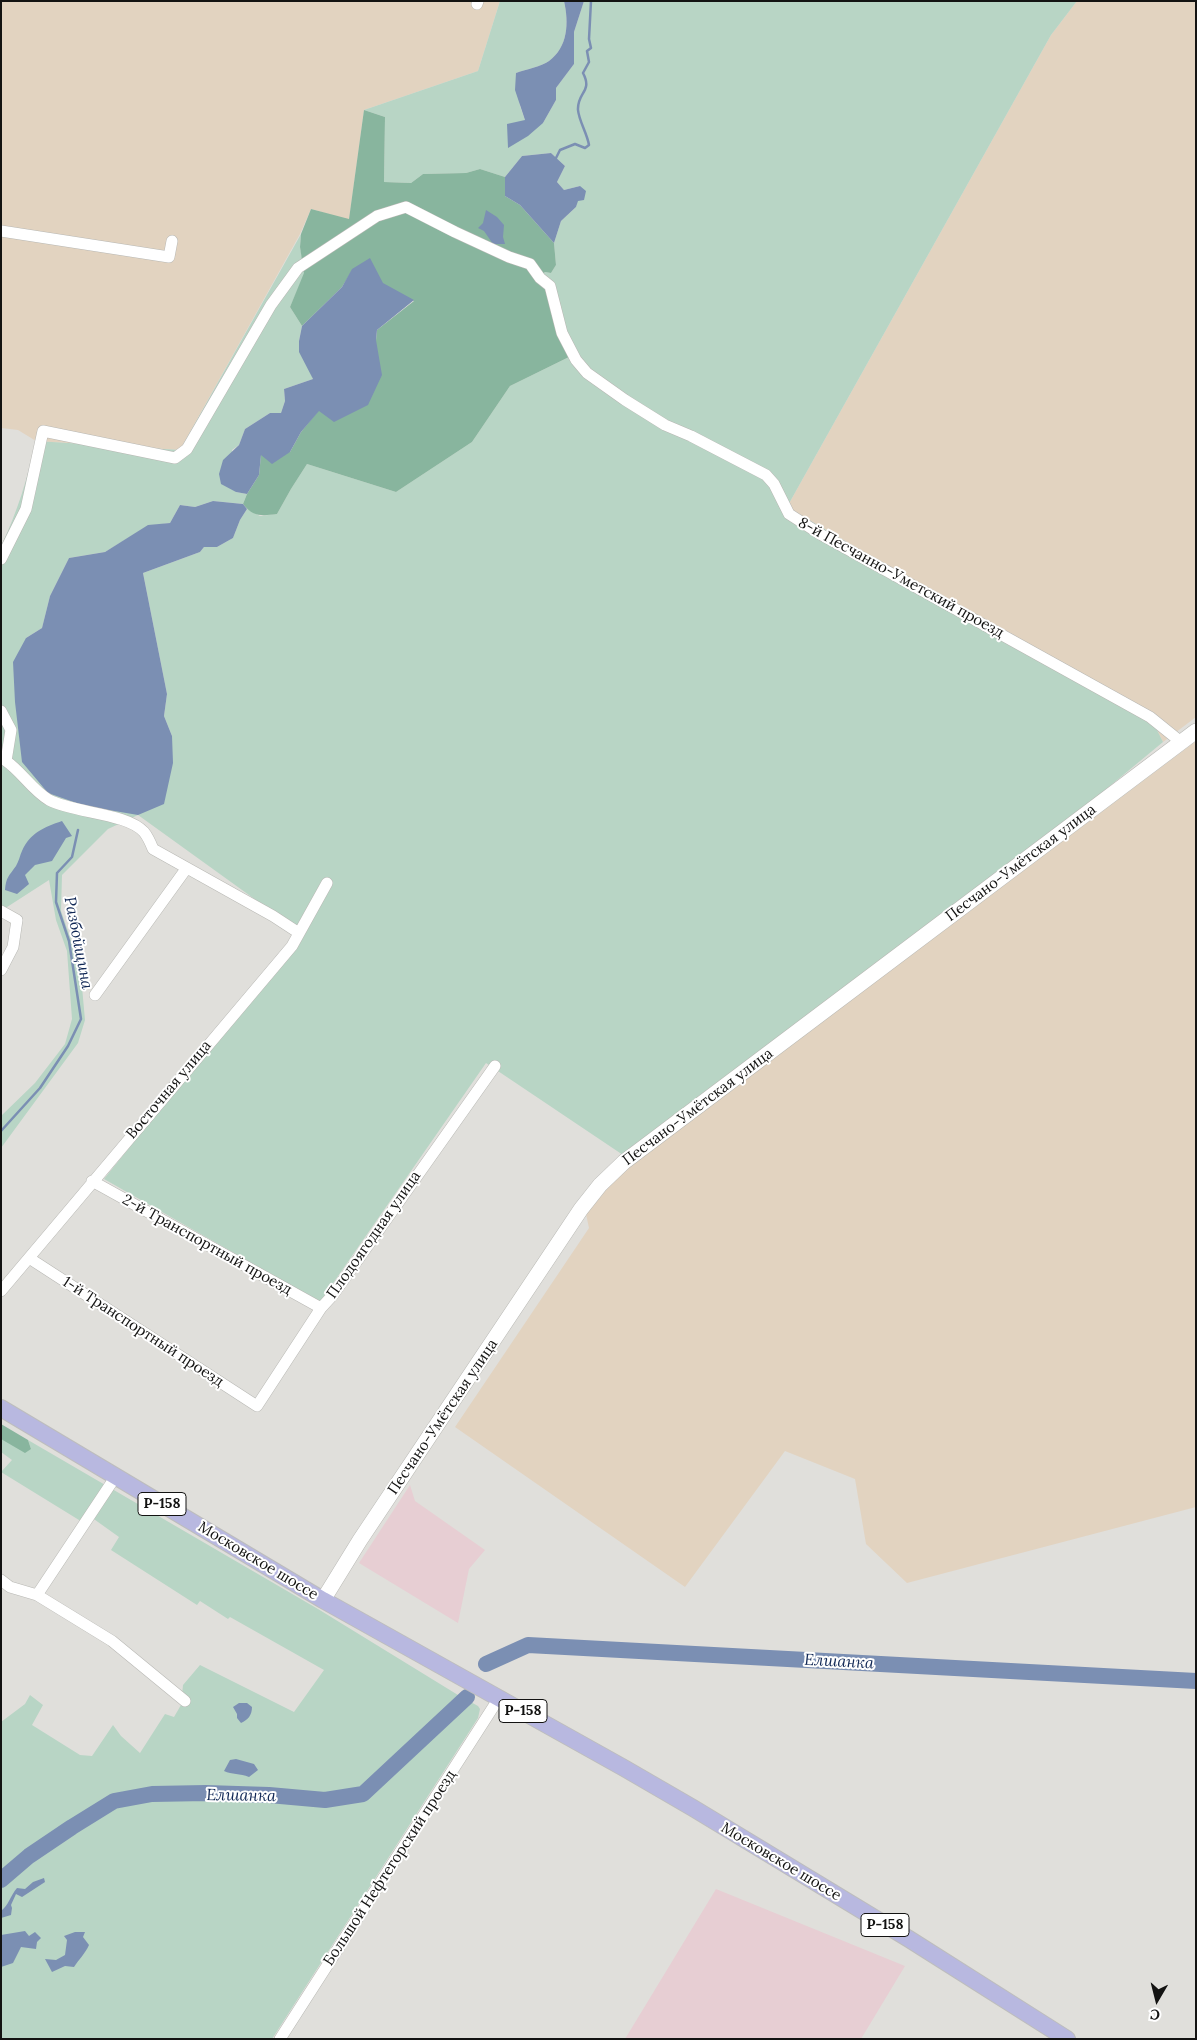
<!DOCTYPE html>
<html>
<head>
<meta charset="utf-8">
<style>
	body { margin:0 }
	#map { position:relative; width:1197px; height:2040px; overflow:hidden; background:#e0dfdb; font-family:Lora,serif }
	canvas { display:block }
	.frame { position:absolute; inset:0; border:2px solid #131312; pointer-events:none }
	.north { position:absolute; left:1132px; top:1975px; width:50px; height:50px; -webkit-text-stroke:4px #fff; paint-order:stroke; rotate:188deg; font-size:14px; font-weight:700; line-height:20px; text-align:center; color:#131312 }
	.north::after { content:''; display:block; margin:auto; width:18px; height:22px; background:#131312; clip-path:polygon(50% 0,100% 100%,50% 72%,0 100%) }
</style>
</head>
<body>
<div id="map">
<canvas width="1197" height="2040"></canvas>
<div class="frame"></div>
<div class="north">С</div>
</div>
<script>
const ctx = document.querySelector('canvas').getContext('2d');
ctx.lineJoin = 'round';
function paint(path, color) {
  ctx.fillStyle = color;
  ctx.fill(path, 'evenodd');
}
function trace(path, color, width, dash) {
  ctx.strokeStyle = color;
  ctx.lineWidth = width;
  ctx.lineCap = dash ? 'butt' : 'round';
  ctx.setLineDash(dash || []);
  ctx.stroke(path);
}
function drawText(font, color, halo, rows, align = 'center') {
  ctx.font = font + ' Lora,serif';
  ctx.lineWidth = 4;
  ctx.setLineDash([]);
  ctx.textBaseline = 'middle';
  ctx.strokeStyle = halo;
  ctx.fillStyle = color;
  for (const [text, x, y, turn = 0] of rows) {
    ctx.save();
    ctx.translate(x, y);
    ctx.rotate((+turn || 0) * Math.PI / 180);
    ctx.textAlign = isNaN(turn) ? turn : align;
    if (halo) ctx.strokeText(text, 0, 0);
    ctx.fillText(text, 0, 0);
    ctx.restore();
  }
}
const commercial = new Path2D(`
	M410 1485 415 1501 485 1550 469 1569 458 1623 359 1563Z
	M716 1889 905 1966 861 2039H625Z`);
const industrial = new Path2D(`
	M1 1H500L478 71 364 110 349 220 311 209 300 234 180 450 36 441 18 430 1 428Z
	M1077 1H1196V717L1163 742 1149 714 939 596 787 507 1051 35Z
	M1196 741V1507L907 1583 866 1544 855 1479 785 1451 685 1587 455 1427 589 1228 586 1214 605 1189 622 1172Z`);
const green = new Path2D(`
	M500 1H564C569 23 568 47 549 61 543 66 524 70 516 73L520 106 525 120 543 123 556 100V88L574 64V32L584 1H1077L1051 35 787 507 939 596 1149 714 1163 742 1052 834 623 1155 486 1063 320 1302 104 1179 301 934 249 895 138 815 108 829 62 875 61 911 80 965 85 1020 78 1043 1 1148V1116L35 1083 65 1044 72 1019 67 951 56 920 49 880 4 909 1 907V546C18 510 27 480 36 441L180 450 301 234 300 247 305 273 290 307 302 326 299 341 313 379 284 389 285 401 281 413H270L245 429 239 445 232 450 236 492 247 494 243 504 213 501 195 507 180 505 170 523 148 526 105 552 69 558 50 596 42 628 26 638 172 736 164 716 167 694 143 573 200 552 204 547H217L233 538 240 520 247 509 260 516 277 514 291 489 307 464 396 492 472 442 510 386 569 357 538 278 545 272 551 273 556 265 554 243 561 221 576 207 580 186 564 190 557 182 565 166 551 153 522 156 505 177 480 169 466 173 423 174 411 183 384 182 385 117 364 110 478 71Z
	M1 1439 31 1449 28 1440 318 1609 458 1695 478 1706 480 1709 478 1718 272 2039H1V1722L25 1704 30 1695 43 1705 32 1725 80 1755 92 1756 113 1725 121 1736 140 1753 165 1714 174 1717 181 1705 183 1685 200 1665 294 1712 324 1670 230 1617 228 1619 200 1601 197 1605 111 1550 119 1537 91 1517 84 1528 79 1520 1 1472 12 1460 1 1452Z`);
const forest = new Path2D(`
	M364 110 385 117 384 182 411 183 423 174 466 173 480 169 505 177V196L520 205 554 243 556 265 551 273 545 272 538 278 549 292 569 357 510 386 472 442 396 492 307 464 291 489 277 514C262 516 253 517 243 504L247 494 259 475 261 455 290 452 301 432 376 340 377 330 414 301 353 269 342 287 302 326 290 307 304 273 300 247 301 234 311 209 349 219Z
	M1 1424 28 1440 31 1449 25 1453 1 1439Z`);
const water = new Path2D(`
	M564 1H584L574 32V64L556 88V100L543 123 528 136 508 148 507 124 525 120 515 90 516 73C524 70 543 66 549 61 568 47 569 23 564 1Z
	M551 153 565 166 557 182 564 190 580 186 586 191 584 200 578 201 576 207 561 221 554 243 520 205 505 196V177L522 156Z
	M486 210 497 217 504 225 503 237 505 244H493L484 231 478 228 483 223Z
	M370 258 383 283 414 300 377 330 376 340 382 375 368 405 334 422 319 411 301 432 290 452 272 464 261 455 259 475 247 494 236 492 221 484 219 474 223 460 239 445 245 429 270 413H281L285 401 284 389 313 379 299 352V341L302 326 342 287 352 269Z
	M213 501 243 504 247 509 240 520 233 538 217 547H204L200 552 143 573 167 694 164 716 172 736 173 763 164 804 138 815 85 806 48 793 22 762 15 702 13 662 26 638 42 628 50 596 69 558 105 552 148 525 170 523 180 505 195 507Z
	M62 821 72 836 66 838 52 861 35 865 25 875 29 884 17 894 5 890C6 877 9 876 16 866 19 861 20 855 22 851 30 833 44 827 62 821Z
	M239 1703H247L252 1707C252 1715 248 1720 241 1723L237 1718V1714L233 1707Z
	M236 1759 254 1764 258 1770 249 1777C240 1773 232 1775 224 1771L230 1760Z
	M44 1878 45 1882 22 1897 16 1894 11 1905 12 1908 11 1915 1 1918V1911C9 1905 10 1896 17 1888L25 1889 33 1882Z
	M25 1931 29 1936 35 1932 41 1938 37 1942 36 1949 21 1947 13 1963 1 1967V1935Z
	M75 1932H85L83 1937 89 1945C85 1954 79 1959 74 1967L65 1966 52 1972 45 1959 56 1960 65 1955 67 1940 64 1936Z`);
const stream = new Path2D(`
	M556 158 560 150 575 144 585 148 589 145C587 133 579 121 578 110 577 92 593 92 583 73L589 62 587 51 591 48 589 39 591 1
	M1 1131 40 1088 68 1046 81 1019 69 941 56 902 57 873 72 857 78 830`);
const river = new Path2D(`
	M486 1664 528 1645 1196 1681
	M1 1880 29 1856 72 1827 114 1801 152 1794 206 1793 269 1795 325 1800 363 1794 467 1697`);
const minor = new Path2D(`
	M477 4 478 1
	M1 231 169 257 172 241
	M1 559 26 509 43 431 175 458 187 449 271 305 298 268 377 216 406 207 455 232 509 257 530 264 540 278 550 286 562 333 576 360 587 373 625 400 665 425 691 436 766 475 774 484 789 514 820 534 1150 717 1181 742
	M1 711 11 730 6 761C22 772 32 790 49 800 74 813 127 813 144 832 148 837 151 844 153 849L273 916 299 933
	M1 911 17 920 13 947 1 970
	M95 995 186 869
	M92 1181 321 1308
	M29 1258 257 1406 321 1308 332 1296 495 1066
	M1 1291 292 946 327 883
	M1 1580 10 1587 37 1595 112 1641 185 1701
	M37 1595 116 1476
	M280 2039 499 1698`);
const secondary = new Path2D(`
	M323 1600 360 1540 581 1209 600 1185 624 1162 1196 731`);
const primary = new Path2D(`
	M1 1408 323 1600 624 1768 693 1808 909 1939 1067 2039`);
const shields = [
	[162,1504,48],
	[523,1711,48],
	[885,1925,48]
];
const shieldNames = [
	["Р-158",162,1504],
	["Р-158",523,1711],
	["Р-158",885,1925]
];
const streetNames = [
	["8-й Песчанно-Уметский проезд",901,578,29],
	["Песчано-Умётская улица",1021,863,-37],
	["Восточная улица",169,1090,-50],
	["Песчано-Умётская улица",698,1107,-37],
	["Плодоягодная улица",374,1235,-55],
	["2-й Транспортный проезд",207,1245,29],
	["1-й Транспортный проезд",143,1332,33],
	["Песчано-Умётская улица",443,1417,-56],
	["Московское шоссе",258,1561,31],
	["Московское шоссе",781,1862,31],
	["Большой Нефтегорский проезд",390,1868,-57]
];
const waterNames = [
	["Разбойщина",78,943,79],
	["Елшанка",839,1662,3],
	["Елшанка",241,1796,1]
];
paint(commercial, '#e7ced3');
paint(industrial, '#e2d3c0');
paint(green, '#b8d5c5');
paint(forest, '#88b59e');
paint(water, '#7b8fb3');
trace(stream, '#7b8fb3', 2.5);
trace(river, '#7b8fb3', 16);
trace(minor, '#b8b8b4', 12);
trace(secondary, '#b8b8b4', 16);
trace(primary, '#bdbdbd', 18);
trace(minor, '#fff', 11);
trace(secondary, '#fff', 15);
trace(primary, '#b8b8e0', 16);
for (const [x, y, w] of shields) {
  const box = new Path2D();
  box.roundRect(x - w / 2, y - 11.5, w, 23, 4);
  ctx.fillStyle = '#fff';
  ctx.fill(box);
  trace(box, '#131312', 1);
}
drawText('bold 14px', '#131312', null, shieldNames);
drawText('15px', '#131312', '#fff', streetNames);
drawText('italic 16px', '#0f2654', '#fff', waterNames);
</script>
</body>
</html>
